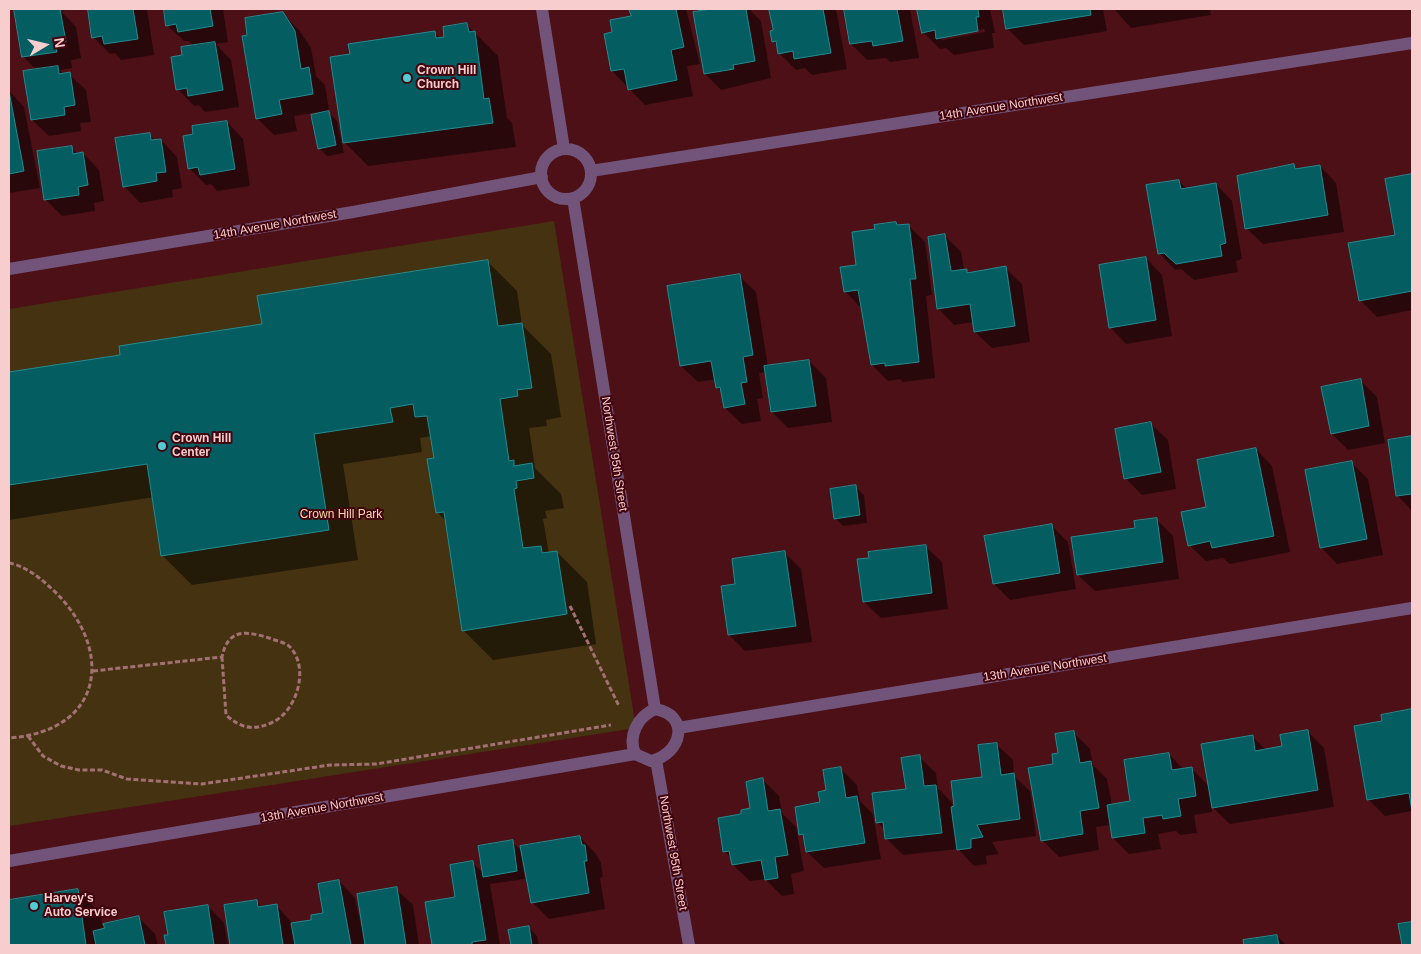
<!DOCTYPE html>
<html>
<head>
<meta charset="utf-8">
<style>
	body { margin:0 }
	#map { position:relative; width:1421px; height:954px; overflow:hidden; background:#4d1016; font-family:Arial,sans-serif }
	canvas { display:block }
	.frame { position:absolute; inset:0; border:10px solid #f7cecd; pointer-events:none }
	.north { position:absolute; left:20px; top:20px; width:50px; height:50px; -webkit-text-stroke:4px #41030d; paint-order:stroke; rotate:81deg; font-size:14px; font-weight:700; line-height:20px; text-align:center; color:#f7cecd }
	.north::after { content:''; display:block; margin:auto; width:18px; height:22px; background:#f7cecd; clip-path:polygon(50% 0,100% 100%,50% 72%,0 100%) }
</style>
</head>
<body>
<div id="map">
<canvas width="1421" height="954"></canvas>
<div class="frame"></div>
<div class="north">N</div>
</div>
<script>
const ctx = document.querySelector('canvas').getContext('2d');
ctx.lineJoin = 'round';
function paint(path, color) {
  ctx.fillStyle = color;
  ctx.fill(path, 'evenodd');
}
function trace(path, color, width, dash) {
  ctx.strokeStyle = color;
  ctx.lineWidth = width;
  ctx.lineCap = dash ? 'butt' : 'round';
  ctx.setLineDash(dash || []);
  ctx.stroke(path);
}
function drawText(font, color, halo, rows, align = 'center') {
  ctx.font = font + ' Arial,sans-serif';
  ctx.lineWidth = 4;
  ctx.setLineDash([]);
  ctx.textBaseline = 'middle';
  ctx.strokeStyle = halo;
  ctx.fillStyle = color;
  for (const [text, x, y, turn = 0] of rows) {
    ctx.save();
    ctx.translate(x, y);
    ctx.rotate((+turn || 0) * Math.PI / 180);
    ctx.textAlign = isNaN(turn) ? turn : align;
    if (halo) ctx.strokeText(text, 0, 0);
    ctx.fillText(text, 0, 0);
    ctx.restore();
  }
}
const green = new Path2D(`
	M554 221 636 728 9 826V309Z`);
const shadow = new Path2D(`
	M15 9 60 10 76 27 81 58 71 60 72 68 60 70 64 75 69 74 86 90 91 122 80 123 81 131 49 136 32 120 37 71 23 56Z
	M89 9H147L154 55 121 60 115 53 110 54 93 37Z
	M165 9H223L228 42 216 44 231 60 239 107 205 112 199 105 194 106 178 89 183 56 194 46 188 41H184L167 25Z
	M631 9H686L700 64 687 66 693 96 645 105 612 71 614 33 632 17Z
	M719 9H749L761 21 771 78 721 90 705 74 694 13Z
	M771 9H836L847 69 812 75 805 68 796 70 779 53 778 47 773 41 775 31Z
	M846 9H910L919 58 890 62 886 58 867 60 851 44Z
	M919 9H990L995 33H992L994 48 954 55 946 48 940 49 923 32ZM984 29 985 32 942 40 940 37Z
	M1004 9H1103L1107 31 1024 45 1008 29Z
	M1114 9H1210L1211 15 1131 28Z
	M282 13 299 30 311 48 316 76 325 85 329 110 327 111 337 121 344 153 327 156 319 148 324 111 294 116 297 131 274 135 257 118 249 36Z
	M467 25 498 56 507 118 512 123 516 147 368 166 344 142 351 55 435 33 441 39 445 38Z
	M9 91 24 107 40 188 9 193Z
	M227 122 243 139 250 186 217 191 211 184 206 185 189 168 195 135Z
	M149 134 156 141 161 140 177 157 182 188 172 190 173 197 140 203 124 186Z
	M71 147 78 154 83 153 99 170 104 201 94 203 95 211 62 216 46 200Z
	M1294 165 1298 170 1320 166 1336 183 1344 232 1263 244 1246 228Z
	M1412 176V310L1377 317 1360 300 1397 236 1387 180Z
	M1179 181 1187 189 1216 184 1232 201 1242 259 1236 261 1238 272 1194 280 1181 269 1175 270 1159 253Z
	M896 223 899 226 908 225 925 242 932 295 926 296 935 378 903 382 900 379 888 381 872 365 861 308 845 291 876 230Z
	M945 236 961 252 964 270 969 273 1005 268 1022 284 1030 342 992 348 975 332 974 322 954 325 938 308Z
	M1146 258 1162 275 1172 336 1126 344 1110 327Z
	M487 261 517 291 522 325 551 354 561 417 546 420 547 426 529 428 535 468 561 494 564 508 545 511 547 518 543 519 549 554 557 552 587 582 596 644 493 660 463 630 447 522 437 512 436 459 432 436 420 438 422 452 343 464 358 560 192 585 162 555 154 497 9 520V373L122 356 263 325Z
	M739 276 756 292 768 367 809 361 826 378 832 422 788 428 772 412 766 372 759 373 763 398 757 399 761 421 742 424 725 408 723 393 717 387 716 379 698 382 681 366Z
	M1360 380 1377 397 1385 443 1348 450 1332 434Z
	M1151 424 1168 440 1176 489 1142 495 1125 478Z
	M1412 438V511L1397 495 1389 441Z
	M1256 449 1272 466 1290 552 1230 564 1223 558 1206 561 1189 545 1208 508Z
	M1352 463 1368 479 1383 555 1337 564 1321 547Z
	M855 487 864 495 867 523 843 526 835 518Z
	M1156 519 1173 536 1179 579 1095 591 1078 575 1136 529Z
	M1052 526 1068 542 1076 589 1010 600 994 584Z
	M925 546 942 562 948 609 881 618 864 602 858 560Z
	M785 553 801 569 812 642 745 651 729 635 736 585Z
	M1412 711V811L1385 816 1368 799 1383 722 1382 716Z
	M1073 732 1090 749 1093 765 1107 779 1112 805 1131 802 1169 754 1184 770 1191 768 1210 787 1253 737 1266 750 1283 747 1308 732 1324 748 1334 807 1230 824 1211 806 1212 812 1194 815 1197 833 1180 835 1176 831 1158 834 1161 849 1129 854 1113 838 1111 825 1096 827 1099 850 1059 857 1042 840 1055 765ZM1168 813V815L1146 819V816Z
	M996 744 1013 760 1014 776 1030 791 1036 836 992 842 999 854 986 856 987 864 974 866 958 849 903 855 887 839 886 831 877 822 907 790 919 757 936 773 938 788 952 803 953 808 983 778Z
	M841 769 857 785 860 801 873 814 881 859 824 868 807 852 805 839 801 834Z
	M763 780 779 796 782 813 796 827 804 871 791 874 794 894 782 896 765 879 750 881 733 865 732 859 724 851 743 815 752 809Z
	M580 837 596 854 601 863 603 877 600 878 605 909 549 919 532 902 524 861 522 862 525 879 490 884 500 945H433L426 903 457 898 473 863 483 873 512 842 523 852Z
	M339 881 355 898 361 926 396 889 413 905 419 945H231L225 906 256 902 262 907 276 905 293 924 313 921 324 914Z
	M77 890 101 914 103 930 139 918 155 934 158 945H9V901Z
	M208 906 224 923 228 945H167L165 936Z
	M529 928 537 936 539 945H512L510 931Z
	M1277 936 1286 945H1245V941Z`);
const building = new Path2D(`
	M14 9H60L66 42 55 43 57 52 22 57Z
	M88 9H133L138 39 104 44 102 36 92 38Z
	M164 9H210L213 26 178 32 176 24 166 26Z
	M629 9H676L684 47 671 50 677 80 628 90 624 69 611 71 604 34 612 32 610 20 631 16Z
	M712 9H746L755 61 733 65 734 69 704 74 693 12Z
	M769 9H823L831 53 794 59 793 51 778 54 776 41 772 42 770 31 773 30Z
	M844 9H897L903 41 873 46 872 41 850 44Z
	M917 9H978L979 17H976L978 31 936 39 935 30 922 33Z
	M1003 9H1090L1091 15 1006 29Z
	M283 12 295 31 301 69 309 67 313 94 279 100 282 114 256 119 242 36 247 35 245 18Z
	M467 23 469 32 475 31 484 99 489 98 493 123 343 143 330 57 350 54 348 44 435 31 436 38 444 37 443 27Z
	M215 42 223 90 188 96 187 88 176 90 171 57 182 55 181 47Z
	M58 66 59 74 70 72 75 105 64 107 65 115 31 120 23 71Z
	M9 91 24 171 9 174Z
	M329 111 336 145 318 149 311 115Z
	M227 121 235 169 200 175 198 167 188 169 183 136 193 134 192 126Z
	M150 133 151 140 161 139 166 172 156 173 157 181 123 187 115 138Z
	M72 146 73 154 83 152 88 185 78 187 79 195 44 200 37 151Z
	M1294 164 1295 169 1320 165 1328 215 1245 229 1237 176Z
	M1412 174V291L1359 301 1348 243 1395 235 1385 179Z
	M1179 180 1181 189 1216 183 1226 243 1220 245 1222 256 1176 264 1164 253 1158 254 1146 185Z
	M896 222 897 225 909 224 916 279H910L919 362 885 366V363L871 365 858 290 844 292 840 267 856 265 852 232 875 229 874 225Z
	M945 234 951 271 967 269V273L1006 266 1015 326 974 332 970 304 937 309 928 237Z
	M1146 257 1156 320 1109 328 1099 265Z
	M488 260 498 326 522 323 532 388 517 390 518 396 500 399 509 461 514 460V466L532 463 534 478 516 481 517 488 514 489 523 548 541 546 542 553 557 551 567 614 462 631 444 512 436 513 427 459 434 458 427 416 415 417 413 404 390 408 393 422 314 434 329 530 161 556 147 464 9 485V372L120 355 119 346 262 324 257 296Z
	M740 274 753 355 743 357 747 382 741 383 745 404 724 408 720 387 716 388 711 361 680 366 667 286Z
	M809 360 816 406 771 412 764 366Z
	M1361 379 1369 426 1331 434 1321 387Z
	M1151 422 1161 472 1124 479 1115 429Z
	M1412 436V494L1396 496 1388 440Z
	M1256 448 1274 536 1212 548 1210 541 1188 546 1181 512 1206 507 1197 460Z
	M1352 461 1367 539 1320 548 1305 470Z
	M856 485 860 515 834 519 830 489Z
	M1157 518 1163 562 1077 575 1071 537 1135 528 1134 521Z
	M1052 524 1060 573 993 584 984 536Z
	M926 545 932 593 863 602 857 559 869 558 868 552Z
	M785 551 796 626 728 635 721 586 735 584 732 559Z
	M1412 709V811L1409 793 1367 800 1354 726 1382 721 1381 715Z
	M1308 730 1318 790 1212 808 1201 744 1253 735 1255 751 1282 746 1280 735Z
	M1074 731 1080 763 1091 761 1099 808 1080 811 1083 834 1041 841 1028 768 1053 764 1052 754 1058 753 1055 734Z
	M997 743 1001 775 1014 773 1020 819 977 825 983 837 971 839V848L957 850 951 807 954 806 951 781 982 777 978 745Z
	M1169 753 1172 770 1192 767 1196 796 1178 799 1181 816 1163 819 1162 815 1143 818 1145 833 1112 838 1107 805 1130 801 1124 760Z
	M920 755 924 786 936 785 942 833 885 839 883 822 876 823 872 793 906 789 901 758Z
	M841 767 846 798 857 796 865 843 806 852 803 834 799 835 795 807 820 802 818 792 826 790 823 770Z
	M763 778 768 811 780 809 788 855 775 857 778 878 765 880 761 860 732 865 729 851 723 852 718 818 741 814V810L750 808 746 782Z
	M580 836 582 845H585L587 861H584L589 893 531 903 520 846Z
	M513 840 517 871 483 877 478 846Z
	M473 861 486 940 472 942V945H432L425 902 455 897 450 865Z
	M339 880 351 945H295L291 923 311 920V915L323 913 318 884Z
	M397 887 406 945H365L357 894Z
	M78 889 86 945H9V900Z
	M257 900 258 907 277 904 283 945H230L224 905Z
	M208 905 214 945H166L164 935H168L164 912Z
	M139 916 145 945H96L93 931 105 928 103 924Z
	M1412 922V945H1402L1398 924Z
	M529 926 532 945H511L508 930Z
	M1277 935 1279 945H1244L1243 940Z`);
const path = new Path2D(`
	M9 563C25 566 39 577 51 588 115 647 106 731 9 738
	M570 606 619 706
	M93 671 222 657C228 628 246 631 269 638 276 641 285 642 290 647 310 668 297 712 271 723 252 731 241 728 226 715L222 657
	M28 736 43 756 61 766 79 770H102L127 779 202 784 330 765 376 764 611 725`);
const minor = new Path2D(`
	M542 9 564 149
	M541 174a25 25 0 1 1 50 0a25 25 0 1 1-50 0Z
	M591 171 1412 43
	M573 198 655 709
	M9 269 353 212 542 177
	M655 709C691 715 682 754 651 761L635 754C628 736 637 717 655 709Z
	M678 728 1412 608
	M656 760 689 945
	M9 861 635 754`);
const markers = [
	[407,78,5,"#51ccd2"],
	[162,446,5,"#51ccd2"],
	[34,906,5,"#51ccd2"]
];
const poiNames = [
	["Crown Hill",417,71],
	["Church",417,85],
	["Crown Hill",172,439],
	["Center",172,453],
	["Harvey's",44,899],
	["Auto Service",44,913]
];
const streetNames = [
	["14th Avenue Northwest",1001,107,-9],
	["14th Avenue Northwest",275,225,-10],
	["Northwest 95th Street",614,454,81],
	["13th Avenue Northwest",1045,668,-9],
	["13th Avenue Northwest",322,808,-10],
	["Northwest 95th Street",673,853,80]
];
const parkNames = [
	["Crown Hill Park",341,515]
];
paint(green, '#453210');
paint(shadow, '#0007');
paint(building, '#035d61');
trace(building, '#228c91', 1);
trace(path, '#a37073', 3, [5, 2.5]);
trace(minor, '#72547a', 12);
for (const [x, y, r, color] of markers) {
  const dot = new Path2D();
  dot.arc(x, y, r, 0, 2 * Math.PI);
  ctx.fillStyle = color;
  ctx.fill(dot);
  trace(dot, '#41030d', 2);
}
drawText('bold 12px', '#f7cecd', '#41030d', poiNames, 'left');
drawText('12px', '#f7cecd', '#41030d', streetNames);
drawText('12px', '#fadba9', '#41030d', parkNames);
</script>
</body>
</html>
